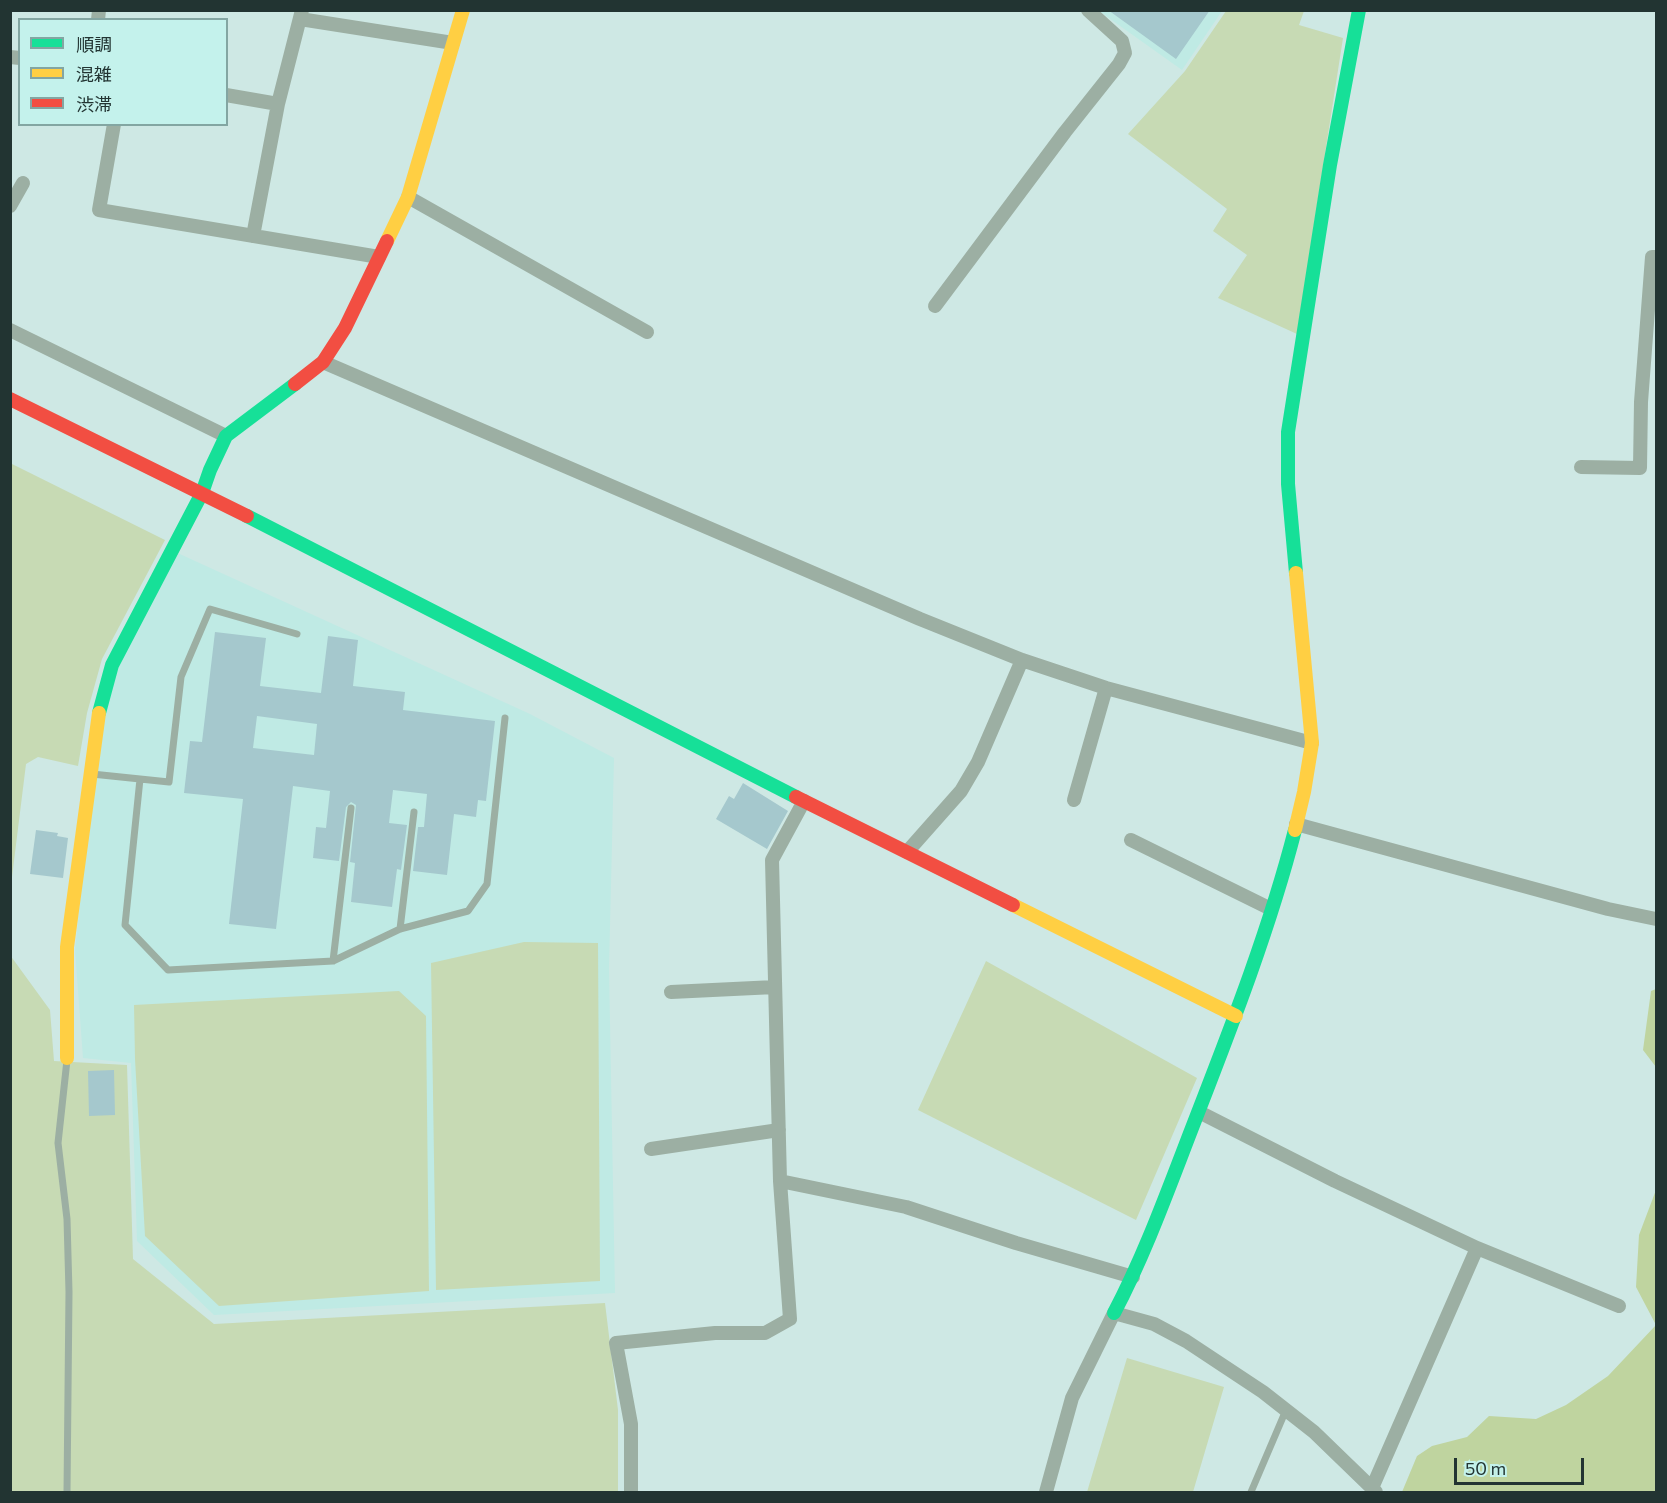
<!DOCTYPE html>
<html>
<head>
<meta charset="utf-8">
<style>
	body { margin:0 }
	#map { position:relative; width:1667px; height:1503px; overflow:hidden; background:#cee8e4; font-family:Commissioner,"Noto Sans JP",sans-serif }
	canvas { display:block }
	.frame { position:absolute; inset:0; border:12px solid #223432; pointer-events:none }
	.legend { position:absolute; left:18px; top:18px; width:210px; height:108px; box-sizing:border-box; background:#c4f2ec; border:2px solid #83a6a2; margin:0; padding:8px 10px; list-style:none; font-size:18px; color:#223432 }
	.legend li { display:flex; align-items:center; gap:12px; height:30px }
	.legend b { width:30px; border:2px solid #83a6a2 }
	.scale { position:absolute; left:1454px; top:1458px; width:130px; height:27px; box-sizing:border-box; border:3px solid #223432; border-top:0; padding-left:8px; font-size:18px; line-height:21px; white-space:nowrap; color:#223432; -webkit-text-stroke:4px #c4f2ec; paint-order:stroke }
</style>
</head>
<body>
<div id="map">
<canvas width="1667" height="1503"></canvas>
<div class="frame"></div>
<ul class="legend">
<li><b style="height:8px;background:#16e098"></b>順調</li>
<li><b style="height:8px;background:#ffcf43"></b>混雑</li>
<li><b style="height:8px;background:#f24e42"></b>渋滞</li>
</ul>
<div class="scale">50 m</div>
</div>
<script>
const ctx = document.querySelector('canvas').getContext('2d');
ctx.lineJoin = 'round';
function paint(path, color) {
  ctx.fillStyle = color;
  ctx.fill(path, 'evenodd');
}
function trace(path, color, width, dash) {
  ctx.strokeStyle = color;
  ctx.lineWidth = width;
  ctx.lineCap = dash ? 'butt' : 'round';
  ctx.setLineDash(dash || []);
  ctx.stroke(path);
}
const built = new Path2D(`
	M1099 11H1222L1182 70Z
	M171 550 530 714 614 758 609 968 615 1293 214 1315 137 1241 131 1063 83 1058 75 950 100 707Z`);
const green = new Path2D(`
	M1226 11H1304L1299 25 1343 38 1297 334 1218 298 1247 255 1213 231 1227 209 1128 134 1185 71Z
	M10 463 165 540 102 659 87 713 78 766 38 757 26 764 11 885Z
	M524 942 598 943 600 1281 436 1290 431 963Z
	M10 955 50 1010 54 1061 127 1065 133 1259 214 1324 605 1303 618 1410V1492H11Z
	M986 961 1197 1078 1136 1220 918 1110Z
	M399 991 426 1016 429 1291 219 1306 145 1236 135 1059 134 1005Z
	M1127 1358 1224 1387 1193 1492H1087Z`);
const forest = new Path2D(`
	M1656 989V1067L1643 1050 1651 991Z
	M1656 1190V1325L1636 1287 1639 1235Z
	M1656 1325V1492H1402L1417 1456 1432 1446 1467 1437 1489 1416 1536 1419 1566 1405 1608 1376Z`);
const building = new Path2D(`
	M1108 10H1210L1176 59Z
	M215 632 266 638 260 686 321 693 328 636 358 640 353 686 405 692 403 710 495 721 486 801 478 800 476 817 454 814 447 875 413 871 418 827H424L427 794 393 790 389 823 407 825 401 870 397 869 392 907 351 902 355 863 350 862 356 805 351 802 346 807 339 861 313 858 316 827 326 828 330 791 293 786 276 929 229 924 243 799 184 793 190 741 202 742ZM257 716 317 724 314 755 253 748Z
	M743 783 788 811 767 849 716 819 729 796 734 799Z
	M36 830 58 833 57 836 68 838 63 878 30 874Z
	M114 1070 115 1115 89 1116 88 1071Z`);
const lane = new Path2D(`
	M92 774 169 782 181 677 210 609 297 634
	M140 779 125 925 168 970 333 961 400 929 468 911 487 884 505 718
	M400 929 414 812
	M333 961 351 808
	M67 1060 58 1143 67 1219 69 1292 67 1492
	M1251 1492 1286 1410`);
const street = new Path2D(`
	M300 19 453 43
	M98 20 99 10
	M10 57 20 58
	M226 95 278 104
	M114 124 99 210 379 257
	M408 197 647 332
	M10 206 23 183
	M253 236 278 104 302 10
	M935 306 1065 132 1119 64 1125 53 1122 41 1088 10
	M10 330 226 436
	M323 362 920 619 1022 660 1106 688 1312 743
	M1581 467 1640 468 1641 402 1652 257H1656
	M1074 800 1106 688
	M1296 824 1608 909 1656 919
	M1131 840 1271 909
	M907 852 961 791 978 762 1022 660
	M671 992 775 987
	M1199 1112 1335 1181 1477 1248 1619 1306
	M651 1149 779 1130
	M780 1181 906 1207 1016 1243 1133 1277
	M1372 1488 1477 1248
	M631 1492V1424L616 1343 715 1333H765L790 1319 780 1181 772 860 804 801
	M1046 1492 1072 1398 1114 1313 1154 1324 1186 1341 1263 1392 1314 1432 1376 1492`);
const fast = new Path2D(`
	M247 516 796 797
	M1296 573 1288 484V432L1330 165 1359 10
	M99 713 112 665 202 493 210 470 226 436 295 384
	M1114 1313C1145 1254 1168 1190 1192 1128 1230 1030 1269 931 1295 830`);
const slow = new Path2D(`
	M387 241 408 197 463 10
	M1295 830 1304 792 1312 743 1296 573
	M1013 905 1236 1016
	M67 1058V947L99 713`);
const jam = new Path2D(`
	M295 384 323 362 345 328 387 241
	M10 399 247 516
	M796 797 1013 905`);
paint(built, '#bfeae4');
paint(green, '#c7dab4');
paint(forest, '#bfd49f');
paint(building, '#a5c8cd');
trace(lane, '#9cafa3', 7);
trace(street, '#9cafa3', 14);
trace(fast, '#16e098', 14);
trace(slow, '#ffcf43', 14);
trace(jam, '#f24e42', 14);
</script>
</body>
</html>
